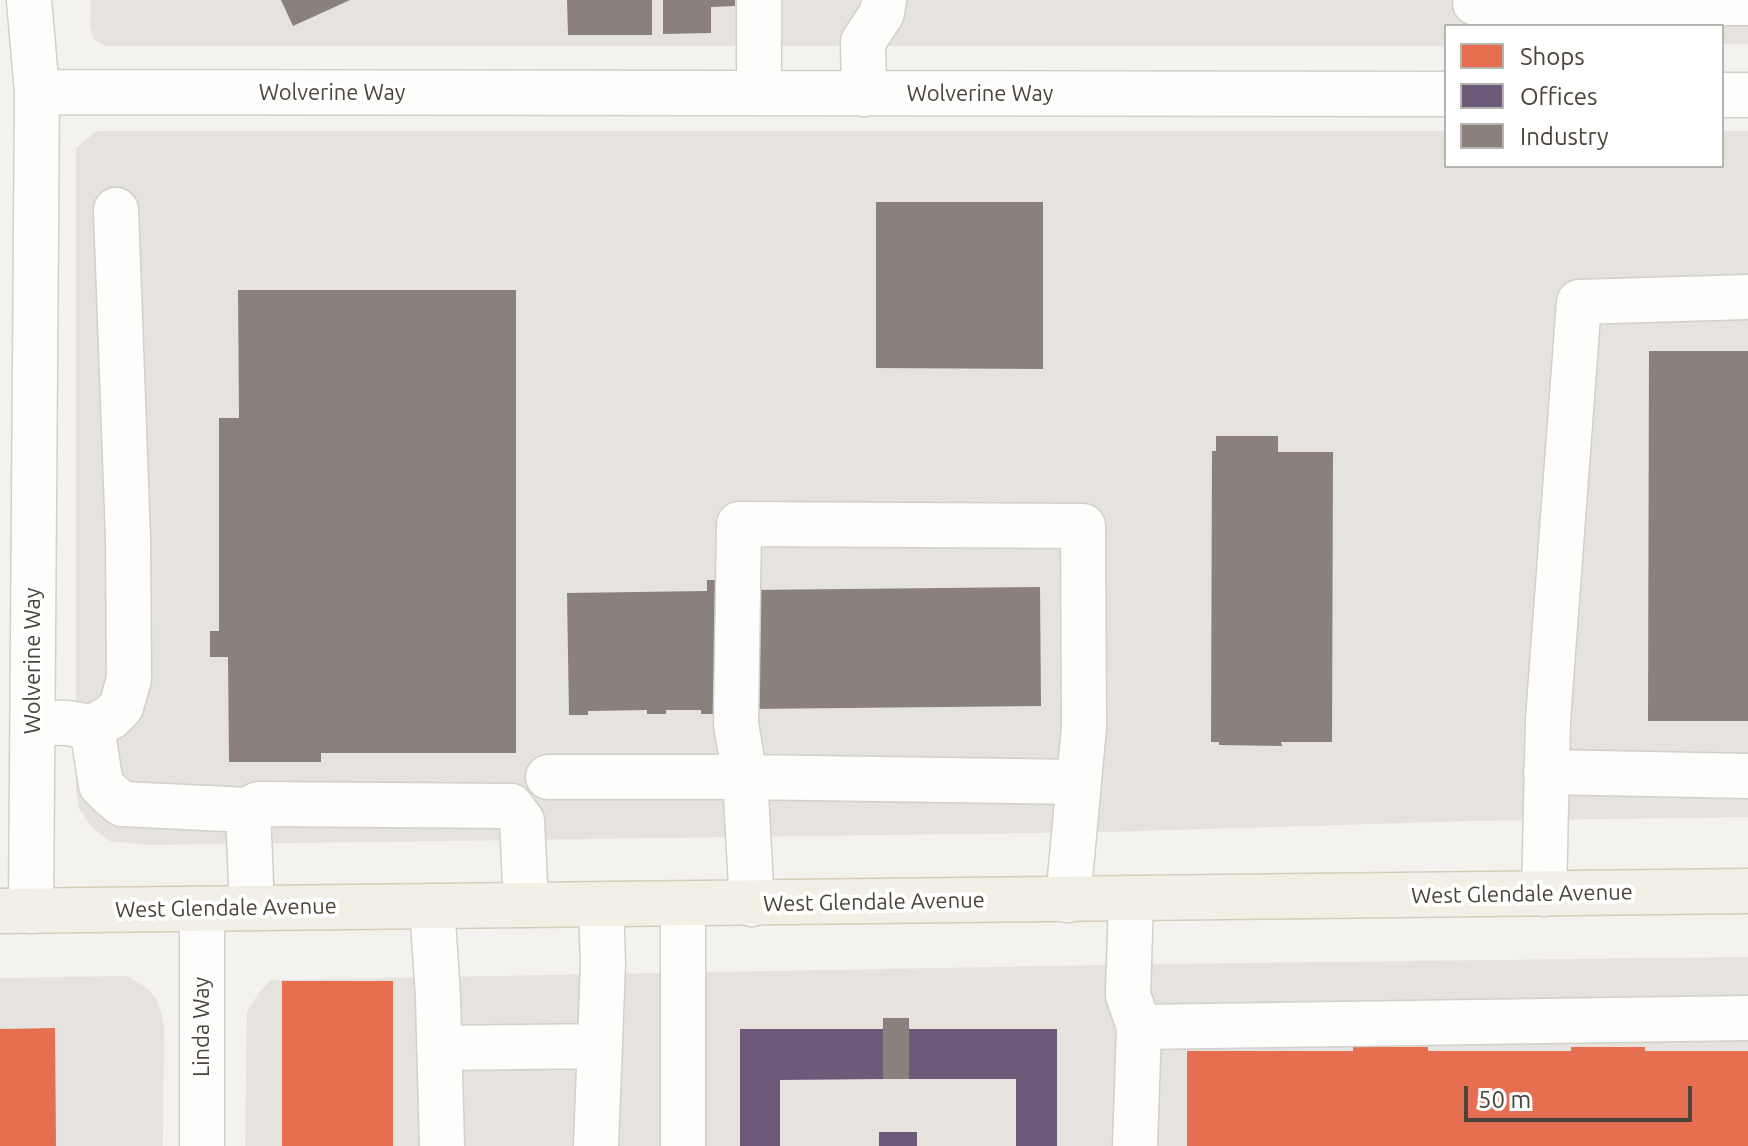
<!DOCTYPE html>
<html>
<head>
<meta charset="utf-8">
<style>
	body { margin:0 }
	#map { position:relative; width:1748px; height:1146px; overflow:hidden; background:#f4f2ee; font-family:Ubuntu,sans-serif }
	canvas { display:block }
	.legend { position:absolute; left:1444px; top:24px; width:280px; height:144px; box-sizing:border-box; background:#fff; border:2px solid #b7b4b0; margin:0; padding:10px 14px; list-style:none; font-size:24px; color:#4b4439 }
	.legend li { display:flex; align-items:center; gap:16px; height:40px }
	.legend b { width:40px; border:2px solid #b7b4b0 }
	.scale { position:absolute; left:1464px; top:1086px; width:228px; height:36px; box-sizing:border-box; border:4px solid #4b4439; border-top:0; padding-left:10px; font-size:24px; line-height:28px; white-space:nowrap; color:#4b4439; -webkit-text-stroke:6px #fff; paint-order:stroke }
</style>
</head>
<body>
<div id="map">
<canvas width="1748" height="1146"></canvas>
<ul class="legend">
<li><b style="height:22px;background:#e76f51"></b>Shops</li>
<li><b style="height:22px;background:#6d597a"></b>Offices</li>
<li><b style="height:22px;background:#8a817c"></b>Industry</li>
</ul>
<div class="scale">50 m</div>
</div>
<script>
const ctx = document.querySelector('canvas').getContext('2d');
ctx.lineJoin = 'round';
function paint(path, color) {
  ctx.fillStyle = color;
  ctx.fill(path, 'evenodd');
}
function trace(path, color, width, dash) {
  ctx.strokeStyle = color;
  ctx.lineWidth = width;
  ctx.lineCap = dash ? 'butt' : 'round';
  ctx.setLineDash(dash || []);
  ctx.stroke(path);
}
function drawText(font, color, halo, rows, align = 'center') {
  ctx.font = font + ' Ubuntu,sans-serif';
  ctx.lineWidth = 8;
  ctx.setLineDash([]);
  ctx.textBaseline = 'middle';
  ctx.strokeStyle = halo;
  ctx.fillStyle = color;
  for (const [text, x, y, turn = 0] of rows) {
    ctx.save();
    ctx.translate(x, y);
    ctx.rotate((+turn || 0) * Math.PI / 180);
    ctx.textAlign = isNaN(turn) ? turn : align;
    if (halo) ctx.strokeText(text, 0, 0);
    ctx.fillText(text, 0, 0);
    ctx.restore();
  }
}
const industrial = new Path2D(`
	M91 0H1748V44H1722V26H1446V46H105L94 40 90 27Z
	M97 131H1446V166H1722V131H1748V817L1472 821 1107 832 147 845 110 841 92 827 79 809 76 790V148Z
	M1748 957V1146H245L247 1012 258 994 271 980 1162 964Z
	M127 976 149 990 156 999 161 1012 164 1026 163 1146H0V978Z`);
const shops = new Path2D(`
	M282 981H393V1146H282Z
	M55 1028 56 1146H0V1029Z
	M1353 1047H1428V1051H1571V1047H1645V1051H1748V1146H1187V1051H1353Z`);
const offices = new Path2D(`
	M740 1029H883V1079L780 1080V1146H740Z
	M909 1029H1057V1146H1016V1079H909Z
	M879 1132H917V1146H879Z`);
const industry = new Path2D(`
	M281 0H350L293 26Z
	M567 0H652V35H568Z
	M663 0H735V6L711 7V33L663 34Z
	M876 202H1043V369L876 368Z
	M238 290H516V753H321V762H229L228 657H210V631H219V418H239Z
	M1649 351H1748V721H1648Z
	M1216 436H1278V452H1333L1332 742H1281L1282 746 1219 745V742H1211L1212 451H1216Z
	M707 580H717L720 714H701V710H666V714H647V710L588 711V715H569L567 593 707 591Z
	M1040 587 1041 706 749 709 748 590Z
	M883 1018H909V1079H883Z`);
const minor = new Path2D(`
	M29 0 37 92
	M759 0V93
	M1475 3H1748
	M864 94 863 42 882 13 884 0
	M1722 95H1748
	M33 722 67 723 92 727 111 717 121 707 129 679 128 538 116 210
	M92 727 101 785 110 794 122 804 248 810
	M1546 772 1748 776
	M548 777H745L752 904
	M1544 894 1548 720 1579 302 1748 297
	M1131 899 1128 995 1139 1027 1748 1018
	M1068 900 1084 727 1083 526 739 524 736 724 745 777 1079 782
	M683 904V1146
	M432 906 438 997 442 1146
	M252 908 248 810 258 804 511 806 522 821 526 905
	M202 909V1146
	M31 911 37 92 1446 94
	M439 1048 600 1046
	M596 1146 603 963 601 905
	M1135 1146 1139 1027`);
const major = new Path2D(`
	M0 911 1748 891`);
const streetNames = [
	["Wolverine Way",332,93],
	["Wolverine Way",980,94],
	["Wolverine Way",33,661,-90],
	["West Glendale Avenue",1522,894,-1],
	["West Glendale Avenue",874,902,-1],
	["West Glendale Avenue",226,908,-1],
	["Linda Way",202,1027,-90]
];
paint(industrial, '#e6e2de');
paint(shops, '#e76f51');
paint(offices, '#6d597a');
paint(industry, '#8a817c');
trace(minor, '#d2d0cb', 47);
trace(major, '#d6cebb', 47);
trace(minor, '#fdfdfc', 44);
trace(major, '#f2efe6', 44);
drawText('22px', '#4b4439', '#fff', streetNames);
</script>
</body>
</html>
